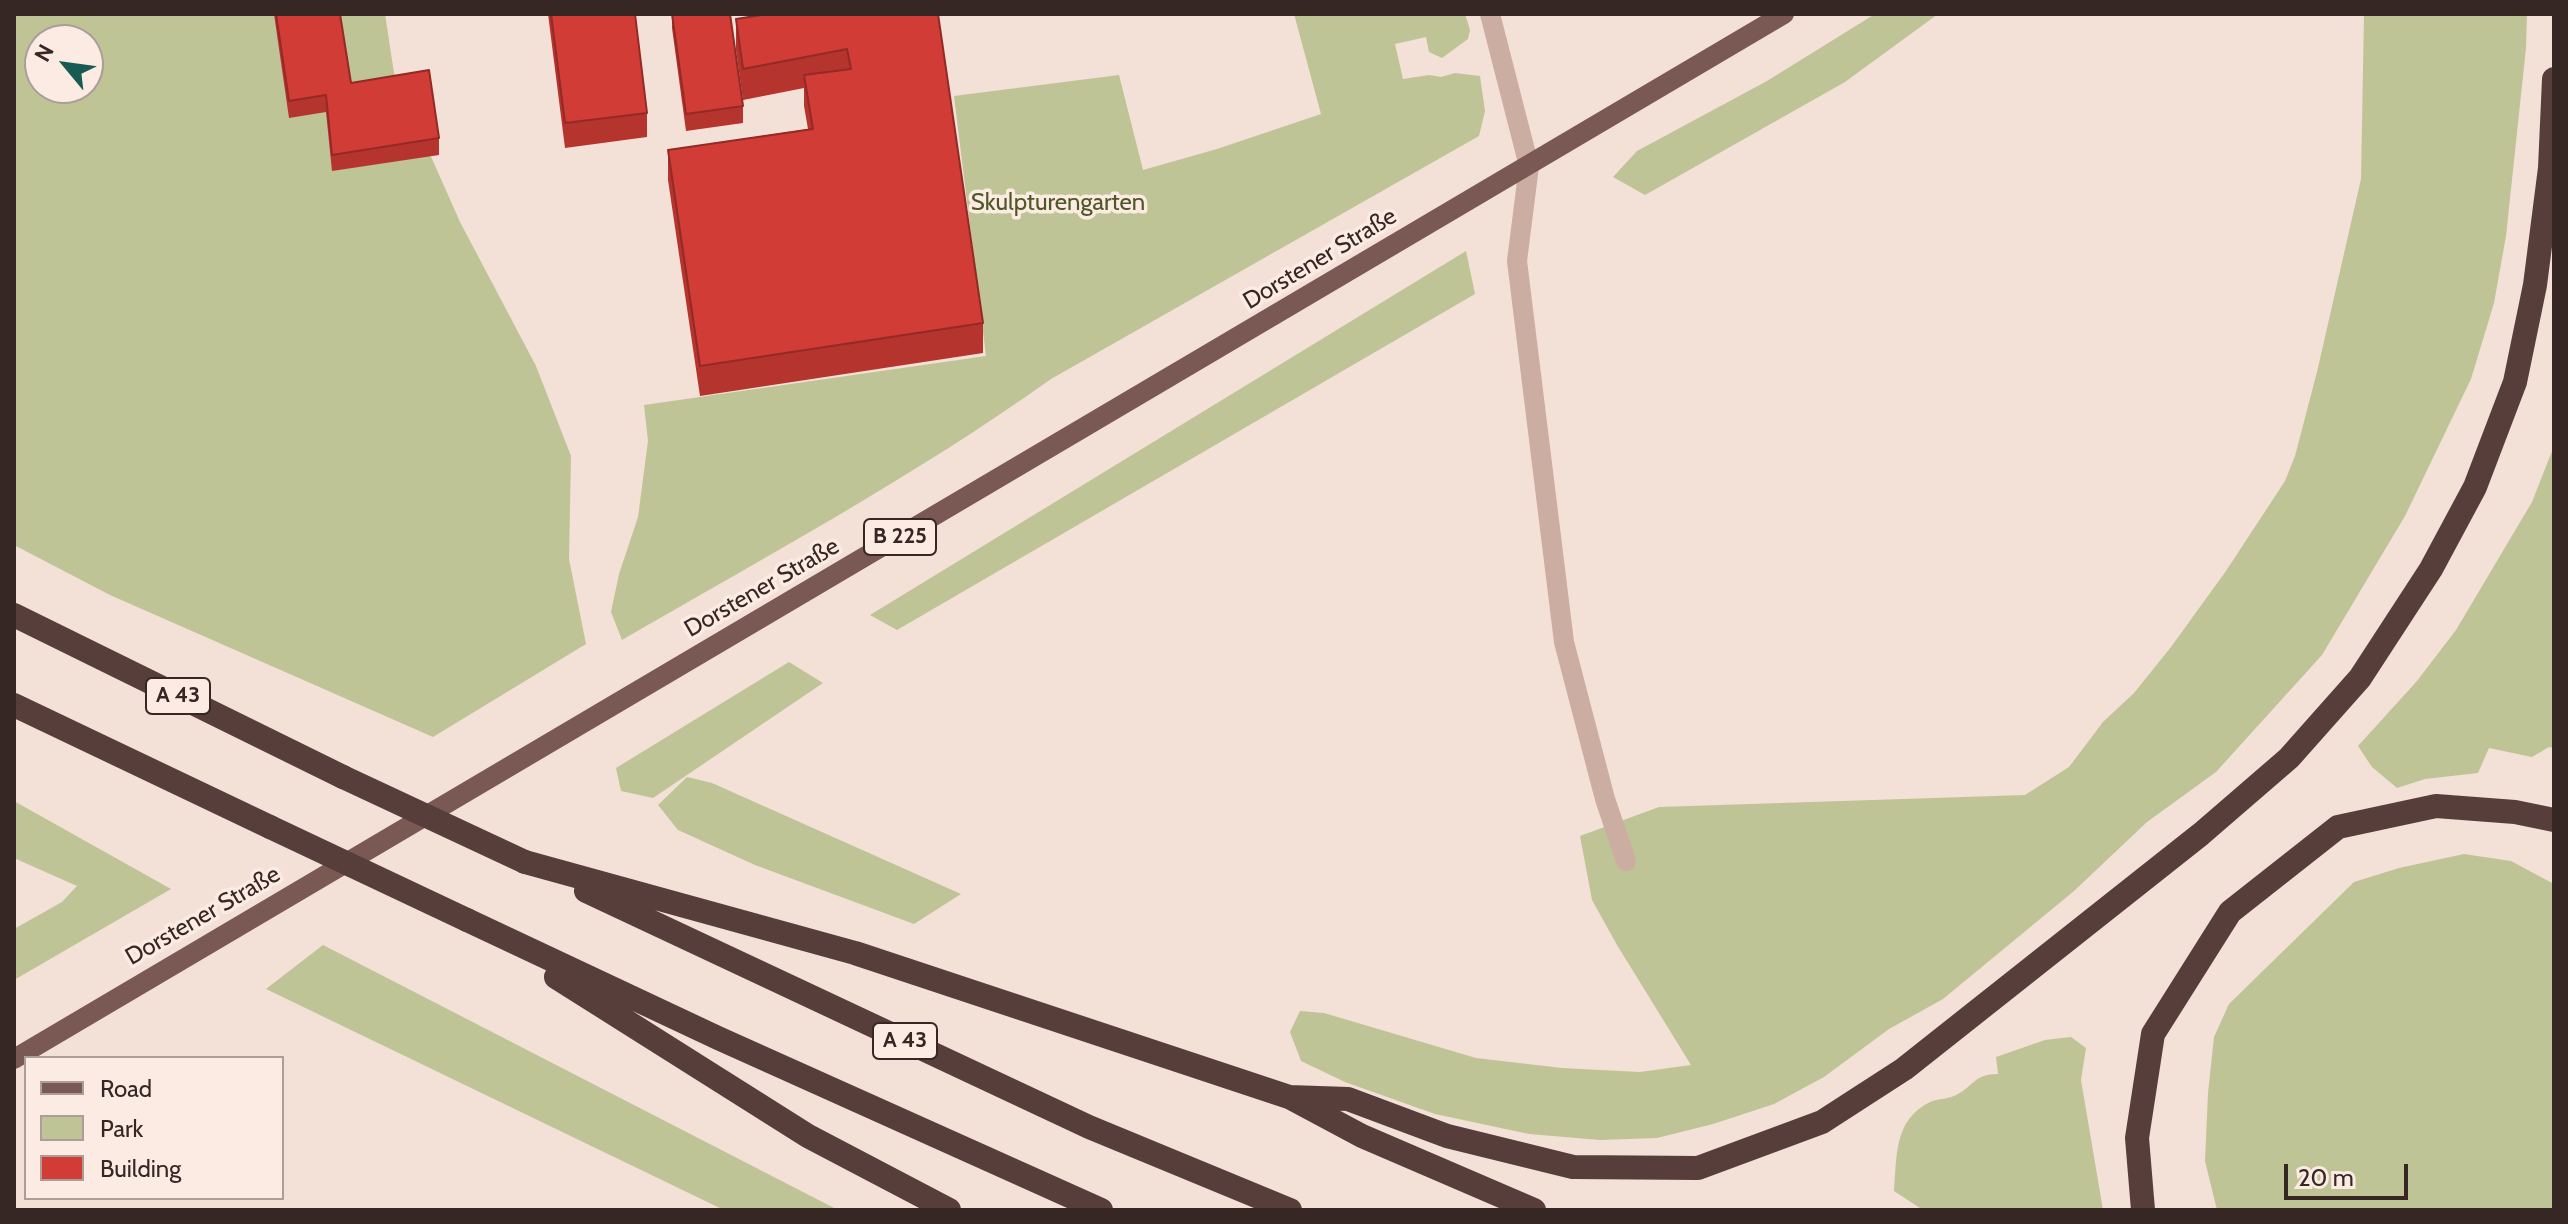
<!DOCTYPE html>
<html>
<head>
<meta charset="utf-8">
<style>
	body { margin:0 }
	#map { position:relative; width:2568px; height:1224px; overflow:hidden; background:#f3e0d7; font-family:Cabin,sans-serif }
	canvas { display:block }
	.frame { position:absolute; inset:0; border:16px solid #362725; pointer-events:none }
	.legend { position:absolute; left:24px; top:1056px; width:260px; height:144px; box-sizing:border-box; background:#fbebe3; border:2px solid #ac9d97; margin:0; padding:10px 14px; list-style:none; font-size:24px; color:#362725 }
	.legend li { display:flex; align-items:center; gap:16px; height:40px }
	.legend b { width:40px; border:2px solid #ac9d97 }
	.north { position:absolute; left:24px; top:24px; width:80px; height:80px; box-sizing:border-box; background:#fbebe3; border:2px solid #ac9d97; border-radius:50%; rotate:299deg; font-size:22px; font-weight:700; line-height:32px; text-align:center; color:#362725 }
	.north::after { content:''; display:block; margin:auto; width:28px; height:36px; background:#175b52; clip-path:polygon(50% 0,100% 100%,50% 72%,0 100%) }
	.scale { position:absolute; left:2284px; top:1164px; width:124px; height:36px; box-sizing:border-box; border:4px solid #362725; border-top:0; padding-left:10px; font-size:24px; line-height:28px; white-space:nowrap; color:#362725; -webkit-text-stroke:6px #fbebe3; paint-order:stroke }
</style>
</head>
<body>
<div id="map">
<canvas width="2568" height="1224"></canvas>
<div class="frame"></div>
<ul class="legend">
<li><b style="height:10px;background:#7a5954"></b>Road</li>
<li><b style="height:22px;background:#bec496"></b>Park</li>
<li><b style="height:22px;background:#d23c36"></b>Building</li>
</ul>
<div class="north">N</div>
<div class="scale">20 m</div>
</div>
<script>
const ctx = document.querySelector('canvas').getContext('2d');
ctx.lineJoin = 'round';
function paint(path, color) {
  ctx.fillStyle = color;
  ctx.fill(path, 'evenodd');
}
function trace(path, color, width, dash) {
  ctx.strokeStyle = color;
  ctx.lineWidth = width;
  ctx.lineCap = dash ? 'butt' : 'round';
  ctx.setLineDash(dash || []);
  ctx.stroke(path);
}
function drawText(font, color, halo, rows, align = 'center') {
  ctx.font = font + ' Cabin,sans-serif';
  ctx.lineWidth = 7;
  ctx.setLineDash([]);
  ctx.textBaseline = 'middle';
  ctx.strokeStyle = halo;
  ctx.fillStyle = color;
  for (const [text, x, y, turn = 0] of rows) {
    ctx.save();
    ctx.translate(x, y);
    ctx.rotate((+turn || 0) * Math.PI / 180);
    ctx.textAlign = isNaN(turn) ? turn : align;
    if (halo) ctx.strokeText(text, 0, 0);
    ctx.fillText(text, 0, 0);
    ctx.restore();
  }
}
const green = new Path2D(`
	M14 14H385L394 73 460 222 536 366 571 456 569 559 586 644 433 737 110 595 14 545ZM40 40H88V88H40Z
	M1294 14H1465L1470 30 1468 39 1442 58 1429 52 1426 37 1395 44 1403 79 1429 75 1441 77 1455 73 1480 76 1485 111 1479 136 1051 379C915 476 767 556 622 640L611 612 619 574 638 517 648 441 644 405 986 356 954 96 1119 75 1143 170 1217 149 1321 114Z
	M1875 14H1938L1845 82 1645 195 1613 177 1637 151 1767 81Z
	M2364 14H2527L2526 48 2506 236 2494 303 2471 379 2405 516 2322 655 2216 772 2147 822 2074 891 1943 999 1889 1029 1824 1077 1774 1104 1713 1124 1657 1138 1600 1140 1529 1134 1435 1114 1345 1082 1301 1061 1290 1032 1300 1011 1324 1013 1476 1058 1562 1068 1640 1072 1691 1065 1617 945 1592 900 1580 836 1659 807 2025 795 2069 767 2103 722 2134 693 2171 647 2226 571 2285 481 2295 456 2317 372 2361 179Z
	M1466 251 1475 294 897 630 870 615Z
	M2554 446V748L2549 747 2532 757 2489 748 2478 773 2425 779 2397 788 2372 767 2358 746 2417 681 2456 630 2532 502Z
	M789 662 823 683 653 798 621 791 616 768Z
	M687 777 712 783 961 894 914 924 755 865 678 830 658 805Z
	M14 801 171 889 14 980V929L62 902 77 886 14 858Z
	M2464 854 2511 861 2554 884V1210H2217L2205 1161 2208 1093 2214 1037 2229 1004 2354 882 2399 868Z
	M323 945 838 1210H724L266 989Z
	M2071 1037 2086 1048 2081 1080 2103 1210H1923L1894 1191C1897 1155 1894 1120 1930 1102 1937 1099 1947 1099 1954 1096 1974 1087 1973 1074 1998 1074L1996 1057 2045 1040Z`);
const service = new Path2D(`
	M1529 166 1517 261 1564 642 1605 799 1626 861`);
const minor = new Path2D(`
	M1490 14 1529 166`);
const primary = new Path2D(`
	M14 1059 1784 14`);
const motorway = new Path2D(`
	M14 615 343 777
	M14 705 270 827
	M525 862 855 953 1289 1097 1362 1136 1534 1210
	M586 891 1089 1127 1290 1210
	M467 920 718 1038 1101 1210
	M556 977 808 1136 949 1210
	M1289 1097 1348 1099 1447 1136 1573 1167 1698 1168 1822 1122 1904 1069 2201 834 2289 758 2360 678 2431 569 2475 487 2515 382 2535 285 2550 168 2554 79
	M2143 1210 2137 1138 2153 1034 2230 912 2338 827 2436 806 2515 812 2554 820`);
const motorwayBridge = new Path2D(`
	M343 777 525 862
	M270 827 467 920`);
const wall = new Path2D(`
	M274 14H340L351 83 439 138V155L332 171 326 112 289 118Z
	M548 14H635L647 113V137L565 148Z
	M672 14 743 106V123L686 131 672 28Z
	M938 14 983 323V353L700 396 668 180V150L808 129 804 106V88L743 100 736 50V19Z`);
const building = new Path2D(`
	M276 14H340L351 83 429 70 439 138 332 155 326 95 289 101Z
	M551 14H635L647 113 565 123Z
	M672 14H730L743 106 686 114Z
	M768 14H938L983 323 700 366 668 150 813 129 804 75 851 69 847 49 743 69 736 19Z`);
const shields = [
	[900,537,72],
	[178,696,64],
	[905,1041,64]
];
const shieldNames = [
	["B 225",900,537],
	["A 43",178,696],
	["A 43",905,1041]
];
const parkNames = [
	["Skulpturengarten",1058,203]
];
const streetNames = [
	["Dorstener Straße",1320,259,-31],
	["Dorstener Straße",762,588,-30],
	["Dorstener Straße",203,916,-30]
];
paint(green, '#bec496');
trace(service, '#ccada2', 20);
trace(minor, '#ccada2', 20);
trace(primary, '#7a5954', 20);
trace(motorway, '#583e3b', 24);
trace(motorwayBridge, '#583e3b', 24);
paint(wall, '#b5342e');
paint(building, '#d23c36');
trace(building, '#932a26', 2);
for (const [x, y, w] of shields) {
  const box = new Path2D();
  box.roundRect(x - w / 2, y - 18, w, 36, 6);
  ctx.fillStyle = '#fbebe3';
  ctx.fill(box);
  trace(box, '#362725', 2);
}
drawText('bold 22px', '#362725', null, shieldNames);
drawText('24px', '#4f5726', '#fbebe3', parkNames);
drawText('24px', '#362725', '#fbebe3', streetNames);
</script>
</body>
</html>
